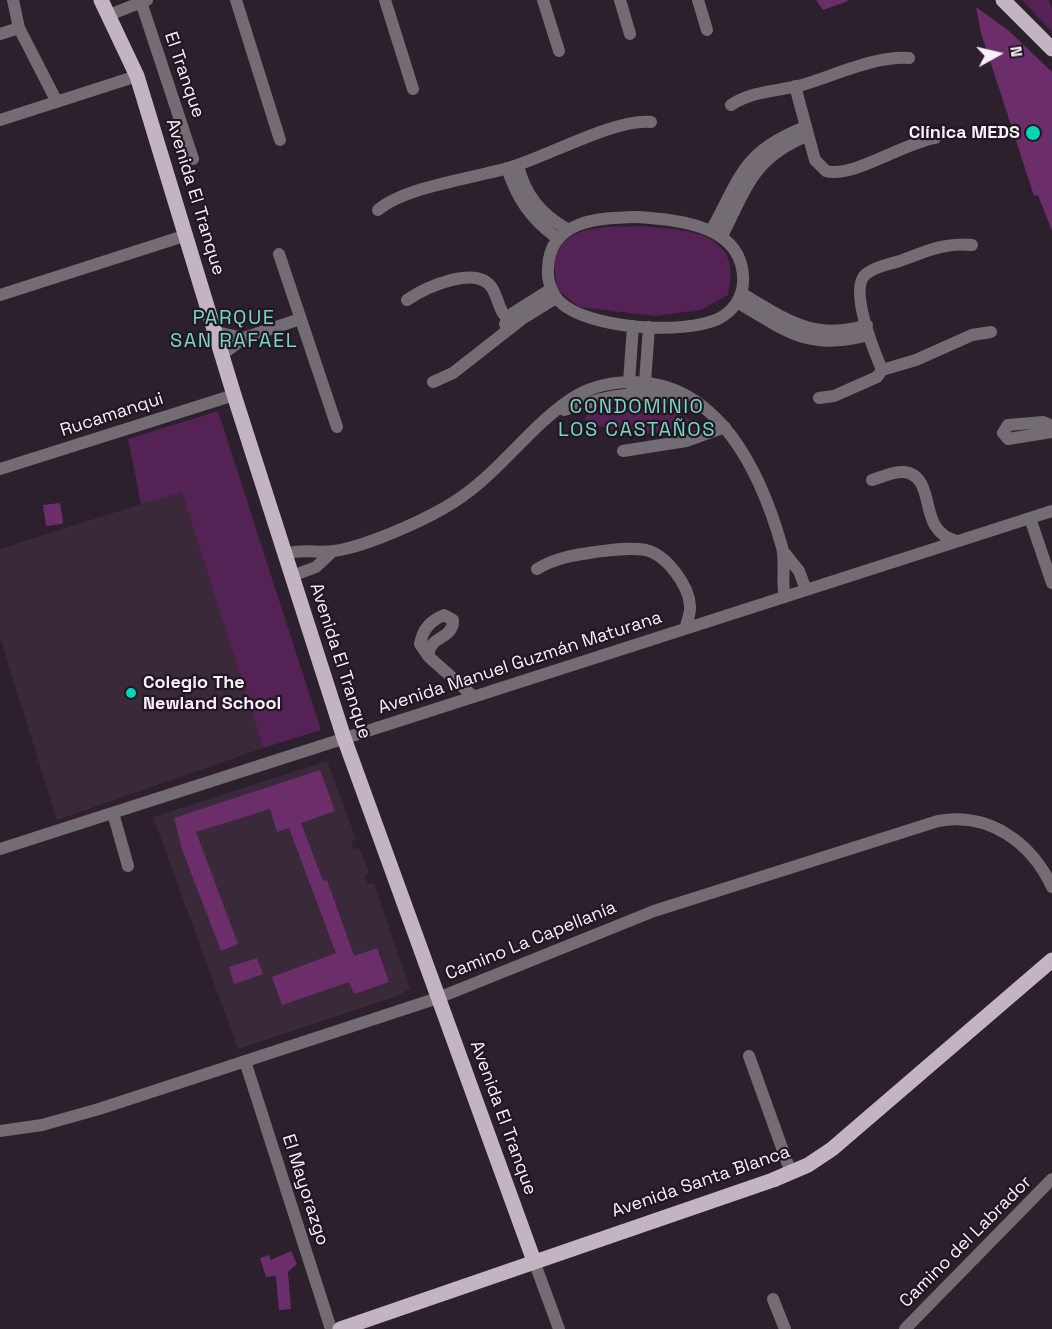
<!DOCTYPE html>
<html>
<head>
<meta charset="utf-8">
<style>
	body { margin:0 }
	#map { position:relative; width:1052px; height:1329px; overflow:hidden; background:#2c202c; font-family:"Space Grotesk",sans-serif }
	canvas { display:block }
	.north { position:absolute; left:968px; top:24px; width:60px; height:60px; -webkit-text-stroke:4px #221622; paint-order:stroke; rotate:82deg; font-size:16px; font-weight:700; line-height:24px; text-align:center; color:#f8f0f8 }
	.north::after { content:''; display:block; margin:auto; width:21px; height:27px; background:#f8f0f8; clip-path:polygon(50% 0,100% 100%,50% 72%,0 100%) }
</style>
</head>
<body>
<div id="map">
<canvas width="1052" height="1329"></canvas>
<div class="north">N</div>
</div>
<script>
const ctx = document.querySelector('canvas').getContext('2d');
ctx.lineJoin = 'round';
function paint(path, color) {
  ctx.fillStyle = color;
  ctx.fill(path, 'evenodd');
}
function trace(path, color, width, dash) {
  ctx.strokeStyle = color;
  ctx.lineWidth = width;
  ctx.lineCap = dash ? 'butt' : 'round';
  ctx.setLineDash(dash || []);
  ctx.stroke(path);
}
function drawText(font, color, halo, rows, align = 'center') {
  ctx.font = font + ' "Space Grotesk",sans-serif';
  ctx.lineWidth = 4.5;
  ctx.setLineDash([]);
  ctx.textBaseline = 'middle';
  ctx.strokeStyle = halo;
  ctx.fillStyle = color;
  for (const [text, x, y, turn = 0] of rows) {
    ctx.save();
    ctx.translate(x, y);
    ctx.rotate((+turn || 0) * Math.PI / 180);
    ctx.textAlign = isNaN(turn) ? turn : align;
    if (halo) ctx.strokeText(text, 0, 0);
    ctx.fillText(text, 0, 0);
    ctx.restore();
  }
}
const built = new Path2D(`
	M182 491 263 748 57 820 0 638V549Z
	M327 761 356 839 351 841 354 849 358 848 362 854 369 872 365 877 368 884 374 883 410 989 397 996 238 1049 153 817Z`);
const green = new Path2D(`
	M1022 0H1049L1052 9V32Z
	M640 226C687 230 744 230 728 295L701 310 655 316 579 307 557 289C556 280 554 269 555 260 564 222 609 228 640 226Z
	M628 404 675 412 692 421C664 441 614 434 585 420L587 413Z
	M218 411 321 730 263 748 182 492 141 504 128 439Z`);
const building = new Path2D(`
	M816 0H847L848 1 823 10Z
	M976 7 1009 31 1052 72V231L1038 195 1034 196 981 33Z
	M60 503 63 521 62 524 46 526 43 505Z
	M320 770 335 811 301 823 323 881 327 880 354 956 377 948 389 982 354 994 349 982 282 1005 272 977 336 953 289 828 277 832 270 809 196 832 238 944 221 951 182 849 174 818Z
	M257 958 263 974 234 984 229 967Z
	M291 1251 297 1264 288 1272 291 1309 279 1310 276 1276 266 1277 260 1258 269 1255 271 1260Z`);
const minor = new Path2D(`
	M13 0 19 28 57 102
	M236 0 280 140
	M385 0 413 89
	M543 0 559 51
	M620 0 630 34
	M698 0 707 30
	M141 2 193 159
	M109 15 147 0
	M0 34 19 28
	M795 86 815 160 826 171C852 179 905 142 935 138
	M731 105C752 91 778 91 802 85 836 75 874 56 909 58
	M0 120 137 76
	M518 165C525 195 541 214 567 229
	M507 168C517 199 531 219 557 238
	M378 210C405 187 473 178 508 168 545 158 615 118 651 122
	M638 217C681 220 746 226 743 283 742 299 732 312 718 319 683 335 588 329 560 302 551 293 547 280 548 269 549 219 600 218 638 217Z
	M711 231C741 176 743 151 805 127
	M722 236C747 187 753 158 807 136
	M279 254 337 427
	M741 293C785 319 814 342 867 325
	M0 295 187 235
	M407 300C426 287 477 264 492 288 499 299 499 314 510 320L522 319 556 298
	M737 302C788 332 808 351 869 335
	M505 324 513 313 551 289
	M216 332 244 338
	M223 354 244 338 300 319
	M882 370C874 351 848 288 866 274 875 266 893 264 905 259 927 251 947 242 972 245
	M433 382 453 373 522 319
	M632 387 629 382 633 326
	M640 388 645 382 649 327
	M819 398 834 396 877 377 882 370 916 360 972 335 991 332
	M564 410C628 390 636 389 701 408
	M1052 426 1043 422 1008 425 1003 433 1008 439 1052 432
	M623 451 686 441 725 427
	M0 469 234 395
	M872 480C882 477 898 469 909 473 937 483 917 532 957 541
	M1030 518 1052 583
	M783 551 799 571 806 590
	M285 554C306 548 316 554 334 551 364 547 418 523 444 508 496 479 525 430 571 399 587 388 608 383 627 382 718 378 761 473 782 547 786 563 781 581 785 597
	M537 569C555 558 574 555 595 552 610 550 630 547 646 550 667 555 689 586 690 606 691 612 687 622 685 629
	M292 576 316 567 333 551
	M444 615 453 620C454 640 426 636 429 657L420 644C423 629 430 621 444 615Z
	M429 657 474 697
	M113 813 128 866
	M0 849 1052 511
	M749 1056 791 1173
	M245 1061 331 1329
	M0 1131 42 1125 99 1109 438 998 654 911 938 821C989 812 1031 842 1052 887
	M534 1261 559 1329
	M773 1299 785 1329
	M905 1329 1052 1179`);
const major = new Path2D(`
	M101 0 137 76 234 395 344 738 534 1261
	M1003 0 1052 49
	M340 1329 773 1180 808 1165 832 1149 1052 960`);
const markers = [
	[1033,133,8,"#04d5b6"],
	[131,693,6,"#04d5b6"]
];
const streetNames = [
	["El Tranque",184,75,71],
	["Avenida El Tranque",195,197,73],
	["Rucamanqui",112,415,-18],
	["Avenida El Tranque",340,661,72],
	["Avenida Manuel Guzmán Maturana",520,663,-18],
	["Camino La Capellanía",531,941,-22],
	["Avenida El Tranque",503,1118,70],
	["Avenida Santa Blanca",701,1182,-19],
	["El Mayorazgo",305,1190,72],
	["Camino del Labrador",966,1242,-45]
];
const poiNames = [
	["Clínica MEDS",1020,133],
	["Colegio The",143,683,"left"],
	["Newland School",143,704,"left"]
];
const neighbourhoodNames = [
	["PARQUE",234,319],
	["SAN RAFAEL",234,342],
	["CONDOMINIO",637,408],
	["LOS CASTAÑOS",637,431]
];
paint(built, '#3a2939');
paint(green, '#525');
paint(building, '#6b2e6b');
trace(minor, '#736c72', 12);
trace(major, '#c2b4c1', 15);
for (const [x, y, r, color] of markers) {
  const dot = new Path2D();
  dot.arc(x, y, r, 0, 2 * Math.PI);
  ctx.fillStyle = color;
  ctx.fill(dot);
  trace(dot, '#221622', 2);
}
drawText('18px', '#f8f0f8', '#221622', streetNames);
drawText('bold 18px', '#f8f0f8', '#221622', poiNames, 'right');
ctx.letterSpacing = '1.5px';
drawText('20px', '#74d8c2', '#221622', neighbourhoodNames);
ctx.letterSpacing = '0px';
</script>
</body>
</html>
